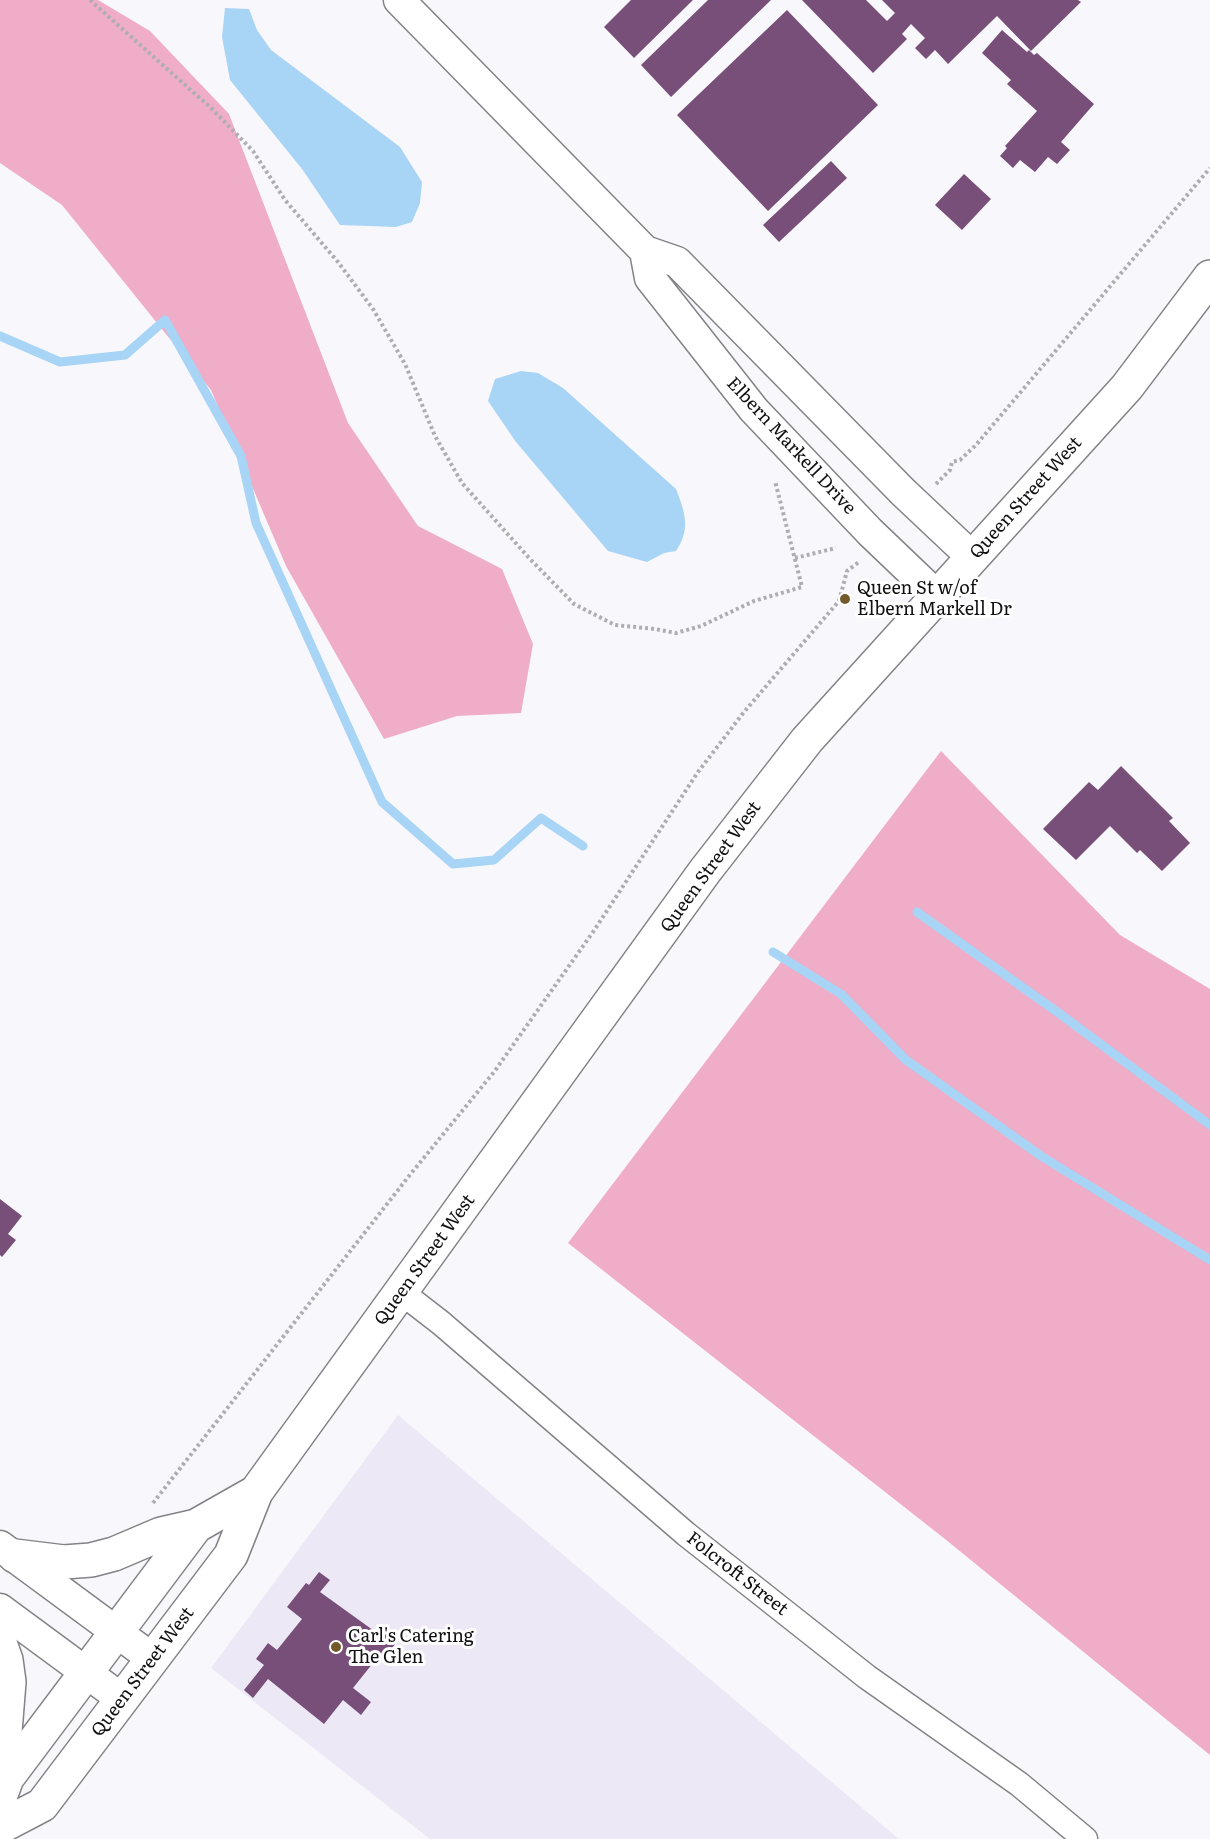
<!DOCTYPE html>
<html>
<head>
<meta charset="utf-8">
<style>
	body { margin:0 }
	canvas { display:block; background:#f8f7fc }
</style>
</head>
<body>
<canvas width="1210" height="1839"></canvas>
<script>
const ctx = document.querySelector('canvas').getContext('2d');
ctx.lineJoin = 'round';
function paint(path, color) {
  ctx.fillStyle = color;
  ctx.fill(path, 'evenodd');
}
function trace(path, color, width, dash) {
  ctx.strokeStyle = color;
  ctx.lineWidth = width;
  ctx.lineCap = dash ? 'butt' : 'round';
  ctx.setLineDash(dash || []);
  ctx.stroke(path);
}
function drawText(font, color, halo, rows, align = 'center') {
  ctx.font = font + ' Literata,serif';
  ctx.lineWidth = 6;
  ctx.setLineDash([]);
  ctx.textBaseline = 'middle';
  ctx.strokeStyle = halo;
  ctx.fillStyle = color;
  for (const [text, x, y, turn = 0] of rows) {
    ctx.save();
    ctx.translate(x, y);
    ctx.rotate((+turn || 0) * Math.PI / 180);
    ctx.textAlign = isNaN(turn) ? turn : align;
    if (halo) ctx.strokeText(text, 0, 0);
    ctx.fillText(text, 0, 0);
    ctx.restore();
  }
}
const built = new Path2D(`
	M398 1415 899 1839H430L211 1668Z`);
const forest = new Path2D(`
	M0 0H98L150 31 229 114 348 423 418 526 502 569 533 644 521 713 457 716 384 739 286 566 211 390 62 205 0 163Z
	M941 751 1120 935 1210 989V1755L945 1539 568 1243Z`);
const water = new Path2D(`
	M225 8 249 9 257 30 271 50 400 147 422 182 420 203 412 222 396 227 340 225 302 169 230 80 222 37Z
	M521 371 538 373 563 388 676 489C685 512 691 529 676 551L664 553 647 562 608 551 516 442 488 401 495 379Z`);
const stream = new Path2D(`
	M0 336 60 362 125 355 165 320 241 456 256 523 382 802 453 864 494 860 541 818 583 846
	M917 912 1060 1014 1210 1125
	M773 952 841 994 906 1060 1041 1156 1210 1260`);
const building = new Path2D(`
	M631 0H693L634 58 604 27Z
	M708 0H771L671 97 641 65Z
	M802 0H866L887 21 895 13 882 0H1078L1081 2 1031 51 997 16 948 64 935 50 926 59 915 48 925 38 911 24 902 34 907 39 873 73Z
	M787 10 878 105 768 211 677 115Z
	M1002 30 1027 52 1029 50 1034 55 1037 53 1094 104 1061 142 1070 150 1057 164 1048 157 1035 172 1020 160 1013 168 1000 156 1007 148 1005 146 1037 111 1007 84 1011 80 982 53Z
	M831 161 847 178 779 242 763 225Z
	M964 174 991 199 962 230 935 205Z
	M1121 766 1173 818 1169 821 1190 843 1162 871 1140 850 1137 853 1110 826 1076 860 1043 829 1089 782 1098 790Z
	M0 1199 22 1216 8 1234 16 1240 2 1257 0 1255Z
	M319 1572 330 1580 320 1592 377 1633 380 1629 397 1642 385 1656 381 1653 353 1688 371 1702 361 1715 343 1700 324 1724 268 1679 253 1698 244 1690 264 1665 256 1659 268 1643 277 1650 302 1619 287 1607 306 1583 309 1585Z`);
const path = new Path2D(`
	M90 0 211 108 253 151 285 200 338 262 373 309 405 364 435 436 462 483 530 559 574 604 615 625 655 629 676 633 701 626 754 601 802 587 775 481
	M936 484 950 470 952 462 960 460 976 445 1210 168
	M795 558 836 548
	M153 1503 409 1176 494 1072 593 932 698 772 744 712 839 601 847 571 859 562`);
const minor = new Path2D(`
	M401 1292 441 1323 686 1534 867 1677 1019 1784 1085 1839`);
const tertiary = new Path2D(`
	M399 0 645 251 677 262 903 492 973 558
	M645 251 650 278 754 410 870 532 938 597
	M0 1546 153 1659
	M0 1609 122 1699`);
const secondary = new Path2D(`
	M15 1556 64 1562 91 1560 114 1554 161 1534 196 1526
	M0 1643 6 1660 9 1682 4 1744 7 1778
	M0 1797 7 1778 196 1526 256 1492
	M0 1827 42 1805 231 1555 256 1492 705 871 807 740 1127 387 1210 277`);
const markers = [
	[845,599,6,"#74592b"],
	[336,1647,6,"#74592b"]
];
const streetNames = [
	["Elbern Markell Drive",791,446,47],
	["Queen Street West",1026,498,-48],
	["Queen Street West",711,867,-54],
	["Queen Street West",425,1260,-54],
	["Folcroft Street",737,1574,38],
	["Queen Street West",143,1672,-53]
];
const poiNames = [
	["Queen St w/of",857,589],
	["Elbern Markell Dr",857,610],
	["Carl's Catering",348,1637],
	["The Glen",348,1658]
];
paint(built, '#ece8f5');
paint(forest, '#efadc7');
paint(water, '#a8d4f6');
trace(stream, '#a8d4f6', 9);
paint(building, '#784f79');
trace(minor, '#838287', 27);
trace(tertiary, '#838287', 33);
trace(secondary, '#838287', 36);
trace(path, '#aeaeb2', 4, [3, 3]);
trace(minor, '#fff', 24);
trace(tertiary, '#fff', 30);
trace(secondary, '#fff', 33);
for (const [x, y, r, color] of markers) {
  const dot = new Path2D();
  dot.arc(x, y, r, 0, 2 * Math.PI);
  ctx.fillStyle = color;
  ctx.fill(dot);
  trace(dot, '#fff', 2);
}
drawText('18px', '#101012', '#fff', streetNames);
drawText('18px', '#101012', '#fff', poiNames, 'left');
</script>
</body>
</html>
